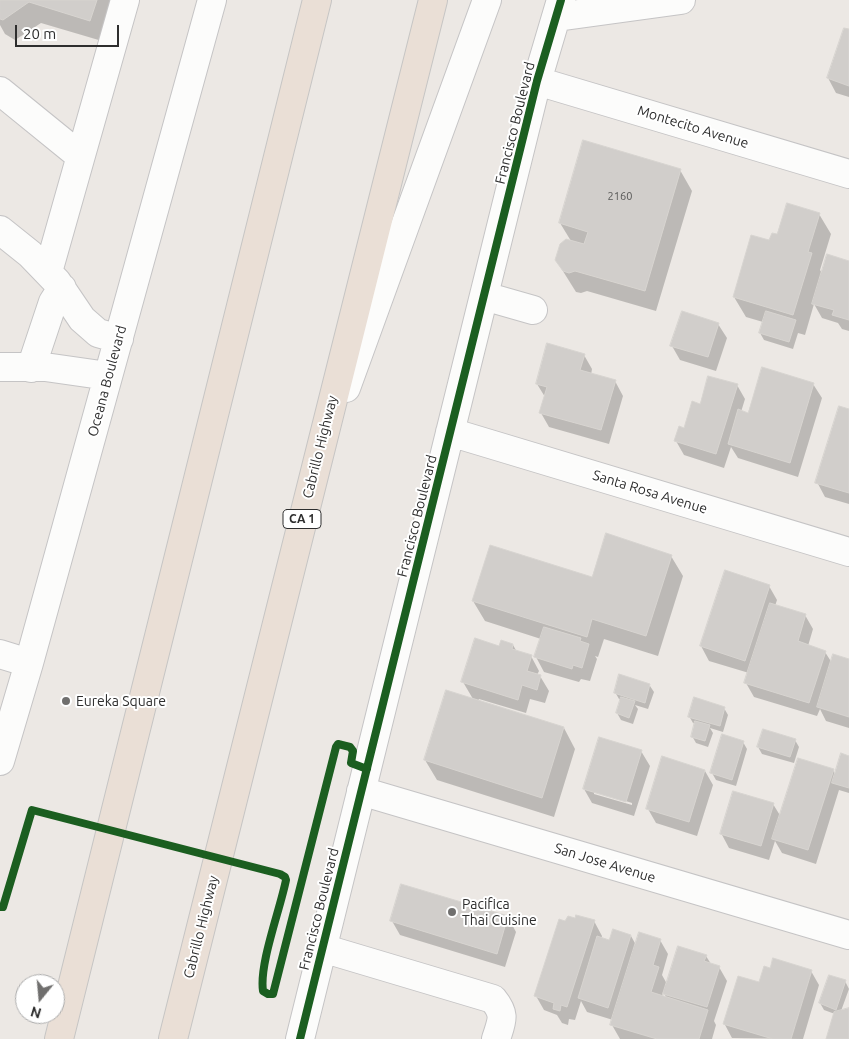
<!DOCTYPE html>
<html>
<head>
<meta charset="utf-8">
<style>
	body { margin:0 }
	#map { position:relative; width:849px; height:1039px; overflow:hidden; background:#ece8e4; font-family:Ubuntu,sans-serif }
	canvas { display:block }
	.north { position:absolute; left:15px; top:974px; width:50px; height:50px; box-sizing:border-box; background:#fff; border:1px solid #ababab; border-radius:50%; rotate:197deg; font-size:14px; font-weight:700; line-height:20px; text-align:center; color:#2e2e2e }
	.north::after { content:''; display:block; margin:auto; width:18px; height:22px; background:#706f6e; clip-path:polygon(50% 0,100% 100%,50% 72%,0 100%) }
	.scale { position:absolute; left:15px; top:25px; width:104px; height:22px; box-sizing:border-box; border:2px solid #2e2e2e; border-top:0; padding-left:6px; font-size:15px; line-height:18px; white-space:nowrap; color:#2e2e2e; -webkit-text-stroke:4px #fff; paint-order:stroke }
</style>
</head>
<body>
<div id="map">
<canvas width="849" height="1039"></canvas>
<div class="north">N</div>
<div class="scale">20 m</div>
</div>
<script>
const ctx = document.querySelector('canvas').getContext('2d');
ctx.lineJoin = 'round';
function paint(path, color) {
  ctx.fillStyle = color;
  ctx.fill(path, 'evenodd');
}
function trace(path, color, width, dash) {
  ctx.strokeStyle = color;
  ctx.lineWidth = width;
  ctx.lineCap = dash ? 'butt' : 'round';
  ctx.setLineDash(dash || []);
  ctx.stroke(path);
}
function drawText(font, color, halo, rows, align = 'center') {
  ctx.font = font + ' Ubuntu,sans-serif';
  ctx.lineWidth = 4;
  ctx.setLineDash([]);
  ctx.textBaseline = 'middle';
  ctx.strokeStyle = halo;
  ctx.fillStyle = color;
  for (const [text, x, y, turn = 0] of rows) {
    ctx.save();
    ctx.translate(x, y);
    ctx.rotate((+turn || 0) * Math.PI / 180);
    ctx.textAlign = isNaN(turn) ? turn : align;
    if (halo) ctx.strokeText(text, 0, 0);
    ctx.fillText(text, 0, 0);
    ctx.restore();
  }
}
const shadow = new Path2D(`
	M0 0H115L102 41 41 23 15 40 5 34 0 25Z
	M849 31V97L836 93 828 78Z
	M680 170 692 191 656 311 587 291 581 293 576 292 556 260 571 241 560 223Z
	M819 214 831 234 820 270 823 275 849 262V331L842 329 838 323 822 318 814 304 805 335 798 333 793 349 764 340 760 333 763 322 746 317 734 297 770 242Z
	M718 324 727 338 716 371 680 360 672 346Z
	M584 355 592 369 591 375 615 381 623 396 609 444 549 427 541 413 545 397 537 384Z
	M813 384 822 398 798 477 738 458 731 447 724 468 684 455 676 441 701 405 737 385 745 399 741 412 749 414Z
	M849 411V504L825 497 817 482Z
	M671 556 683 576 658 656 604 639 598 657 595 656 597 659 590 681 581 679 579 682 544 672 536 657 541 639 485 621 473 601 593 579Z
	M769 586 777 600 775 606 805 615 813 629 808 646 825 652 832 663 849 660V728L826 721 820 709 817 716 754 697 746 683 749 673 709 661 701 646Z
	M513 645 517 652 531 656 539 671 537 675 540 676 549 691 545 703 530 699 526 713 479 699 478 701 564 728 575 749 554 817 437 780 425 760 473 699 463 682 500 647Z
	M650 686 654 692 648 709 635 705 638 709 633 724 621 720 617 713 621 700 619 699 615 692Z
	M724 708 728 715 723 732 710 728 713 733 708 747 696 743 692 736 696 724 693 723 689 716Z
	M795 740 799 747 794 763 762 754 758 747Z
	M743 742 747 749 736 786 716 780 712 773Z
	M641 751 650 766 634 816 592 803 584 789ZM594 791 632 803V805L594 794Z
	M849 757V793L839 790 816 864 782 853 775 841 769 860 729 848 721 833 773 804 781 817 833 770 835 774Z
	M705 771 713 785 697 836 656 823 648 809Z
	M508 917 516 932 505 967 400 935 392 921Z
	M594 921 602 936 601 939 610 942 631 936 636 945 660 940 668 954 662 975 667 984 706 956 711 964 719 967 727 981 714 1021 716 1025 712 1039H620L612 1025 613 1020 587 1012 581 1001 575 1020 569 1019 568 1025 562 1023 557 1015 544 1010 536 996 566 923ZM663 992 667 998 662 997Z
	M771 969 811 971 819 985 803 1039 732 1038 724 1023Z
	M845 981 849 989 841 1011 849 1009V1039H827L835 1014 824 1010 820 1003Z`);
const building = new Path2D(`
	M0 0H97L90 21 29 2 3 20 0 19Z
	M844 28 849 29V86L827 78Z
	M583 140 681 169 645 291 575 271 569 273 563 271 555 260 560 244 566 239 584 244 588 232 559 223Z
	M787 203 820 213 808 252 812 253 793 315 733 297 751 235 769 240 772 233 777 234Z
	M827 254 849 261V320L832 315 834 310 812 304Z
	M682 311 719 323 708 357 670 346Z
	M766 311 796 320 789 342 759 333Z
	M547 343 585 354 580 370 616 380 601 430 539 413 547 387 536 384Z
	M762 367 814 383 790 463 728 444 738 409 748 413Z
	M708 376 738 384 716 454 674 441 679 426 684 428 692 401 700 404Z
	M839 406 849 409V493L815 483Z
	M606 533 672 555 646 636 592 619 587 637 472 601 490 545 592 577Z
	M725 570 770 585 745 661 700 646Z
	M770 603 806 614 798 641 826 651 809 703 744 683Z
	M544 627 581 638 580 641 589 644 582 668 573 665 572 669 534 657Z
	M475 638 499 646 501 640 513 644 512 649 532 655 527 671 541 675 537 690 522 685 518 700 461 682Z
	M833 654 849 659V717L817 707Z
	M619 674 650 684 645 703 614 693Z
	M446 690 564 727 542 798 424 760Z
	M621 697 635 701 629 718 616 713Z
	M694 697 725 707 720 726 688 717Z
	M695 721 710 725 705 741 691 737Z
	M763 729 796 739 790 757 757 747Z
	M722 734 744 741 732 780 710 773Z
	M599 737 642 750 626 802 583 789Z
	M841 753 849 756V788L832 783Z
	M662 756 705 770 689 822 646 809Z
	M798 758 834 769 808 850 772 839Z
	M733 791 774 803 761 846 720 834Z
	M401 884 508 916 497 954 390 921Z
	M576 915 595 920 567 1007 561 1005 560 1011 553 1009 554 1003 534 996 559 919 565 921 568 916 575 918Z
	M613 929 631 935 608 1008 578 998 597 936 609 940Z
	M639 932 661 939 653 965 659 967 651 992 708 1010 699 1039H657L610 1025Z
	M678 946 707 955 704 961 720 966 707 1007 663 994Z
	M773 958 812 970 791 1039H773L723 1024 738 976 759 982 764 966 770 968Z
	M829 975 846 980 836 1010 819 1003Z
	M849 1008V1039H826L834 1012Z`);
const minor = new Path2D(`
	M557 17 681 0
	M537 81 849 174
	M0 91 80 156
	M0 230 30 254 57 282 82 319 98 333 119 339
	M48 272 125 0
	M484 296 533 310
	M0 367H45L108 376
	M31 368 53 302 62 288
	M346 388 487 0
	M450 432 849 552
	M0 654 29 663
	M0 761 29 663 212 0
	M361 791 849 935
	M322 948 493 999C506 1015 502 1020 496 1039
	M300 1039 537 81 561 0`);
const highway = new Path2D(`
	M59 1039 317 0
	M173 1039 433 0`);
const cycleway = new Path2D(`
	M0 907H3L32 810 280 874 285 877 286 880C280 910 259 964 263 991L268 994H273L336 747 338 744 350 747 353 751 351 763 367 769
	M300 1039 537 81 561 0`);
const markers = [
	[66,701,5,"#706f6e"],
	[452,912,5,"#706f6e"]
];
const numberNames = [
	["2160",620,196]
];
const shields = [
	[302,519,38]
];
const shieldNames = [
	["CA 1",302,519]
];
const streetNames = [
	["Francisco Boulevard",515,123,-76],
	["Montecito Avenue",693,127,17],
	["Oceana Boulevard",107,381,-75],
	["Cabrillo Highway",320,447,-76],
	["Santa Rosa Avenue",650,492,17],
	["Francisco Boulevard",417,516,-76],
	["San Jose Avenue",605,863,17],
	["Francisco Boulevard",319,909,-76],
	["Cabrillo Highway",201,927,-76]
];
const poiNames = [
	["Eureka Square",76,701],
	["Pacifica",462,904],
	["Thai Cuisine",462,920]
];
paint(shadow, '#0003');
paint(building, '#d1cecb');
trace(building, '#d7d4d0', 1);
trace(minor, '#c5c4c5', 30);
trace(highway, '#c6c5c4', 30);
trace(minor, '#fcfcfb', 28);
trace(highway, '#eadfd6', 28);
trace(cycleway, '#1b5e20', 8);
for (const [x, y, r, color] of markers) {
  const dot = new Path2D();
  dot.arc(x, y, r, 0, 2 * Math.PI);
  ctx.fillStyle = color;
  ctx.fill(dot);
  trace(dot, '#fff', 2);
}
drawText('11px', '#585857', null, numberNames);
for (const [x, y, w] of shields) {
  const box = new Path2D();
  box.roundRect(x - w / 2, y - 9.5, w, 19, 4);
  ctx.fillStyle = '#fff';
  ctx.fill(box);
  trace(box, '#2e2e2e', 1);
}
drawText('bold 12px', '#2e2e2e', null, shieldNames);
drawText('14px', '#2e2e2e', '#fff', streetNames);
drawText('14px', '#2e2e2e', '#fff', poiNames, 'left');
</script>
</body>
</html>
